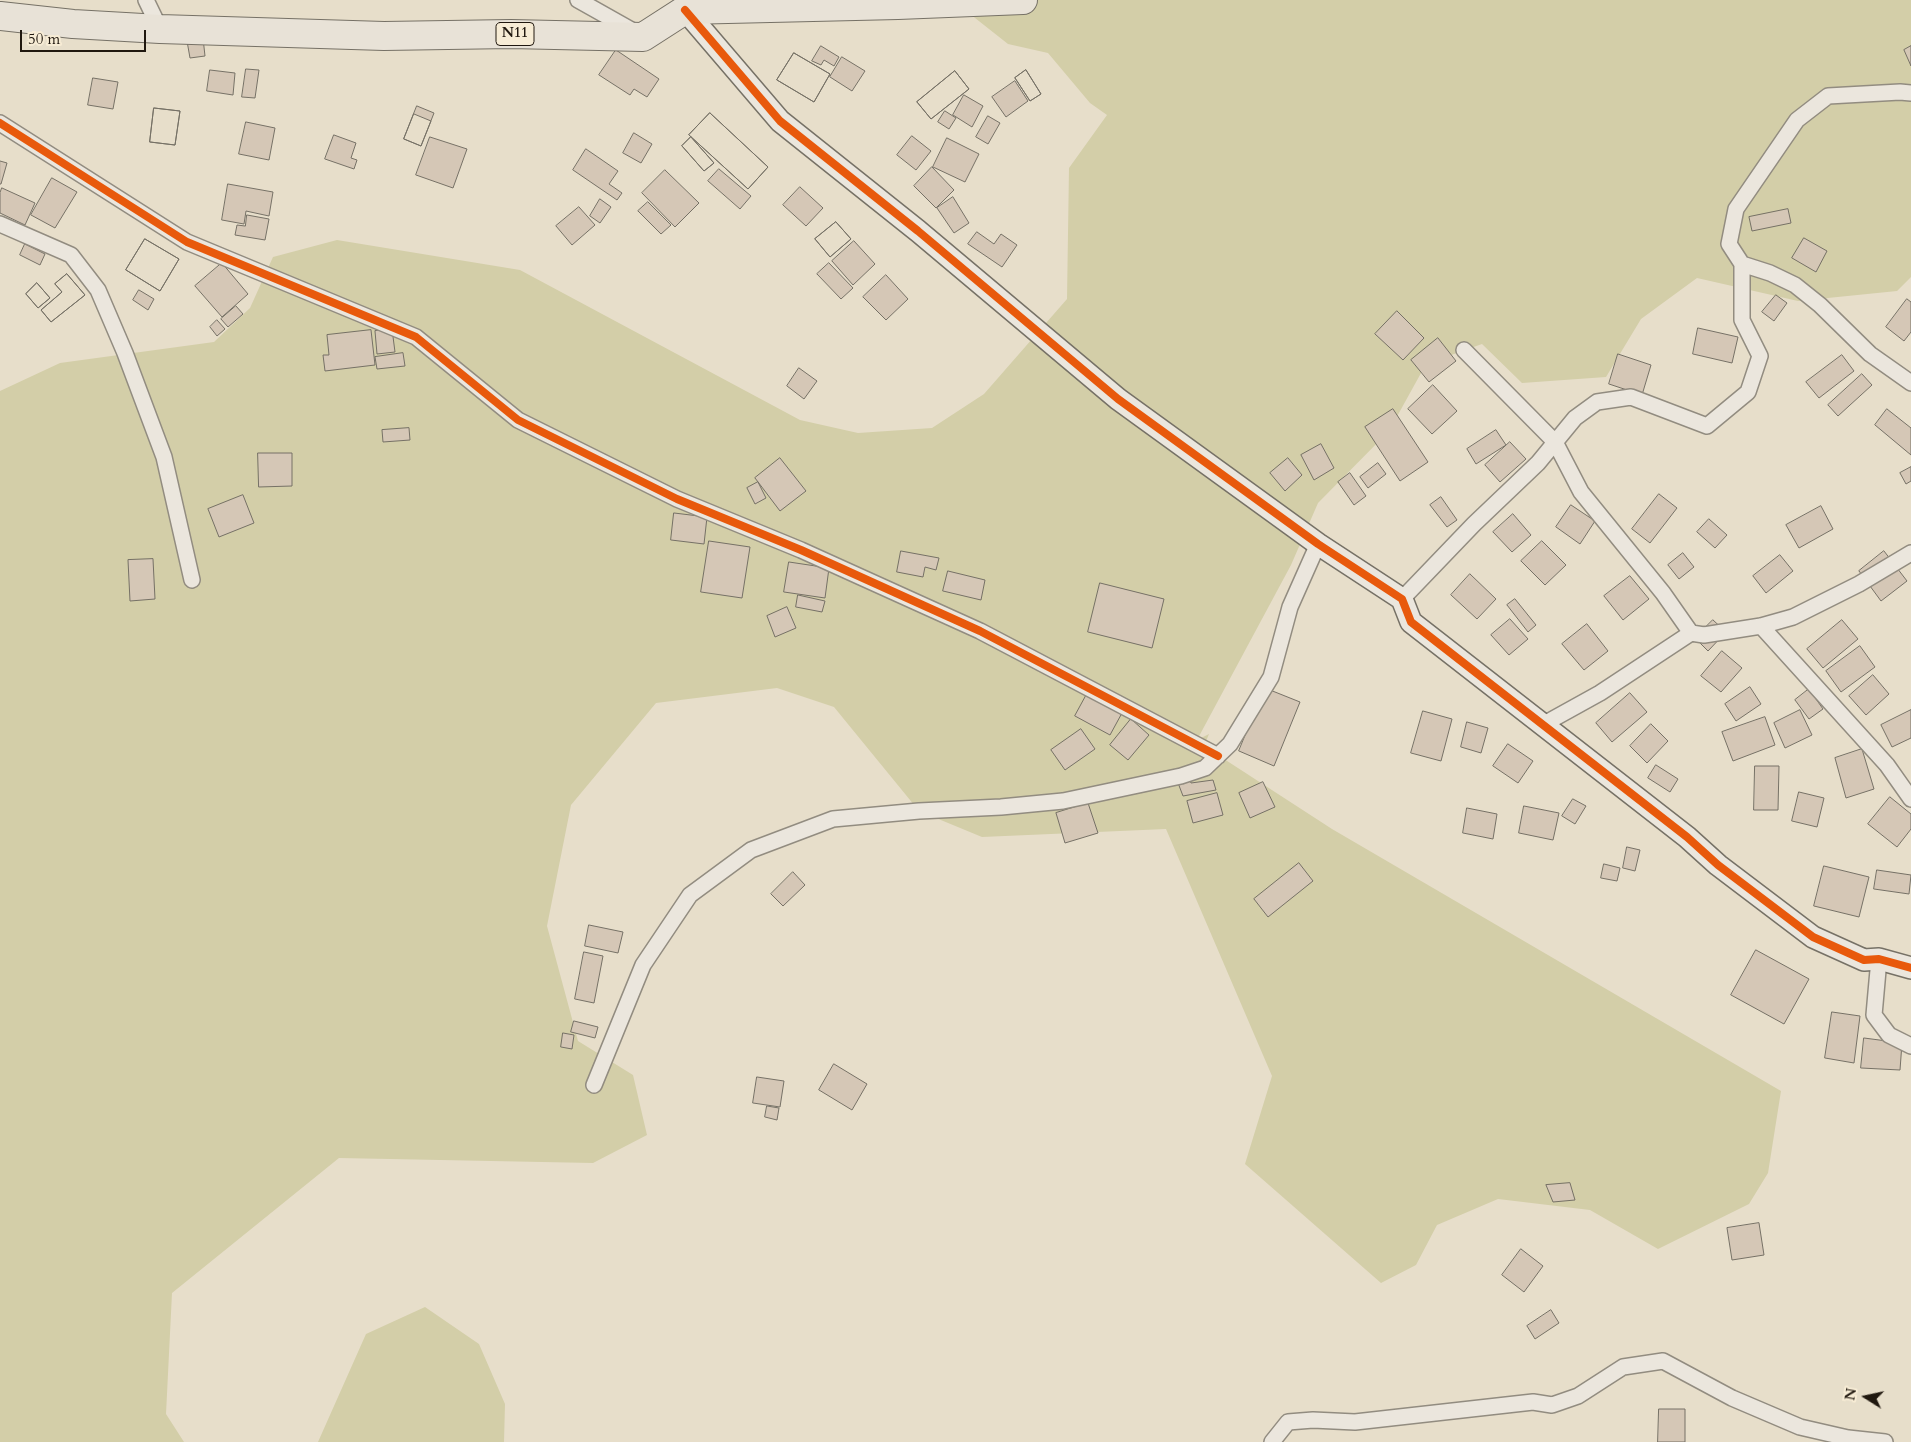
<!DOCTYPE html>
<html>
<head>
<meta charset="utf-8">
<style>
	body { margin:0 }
	#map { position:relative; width:1911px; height:1442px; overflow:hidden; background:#e7deca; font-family:Cardo,serif }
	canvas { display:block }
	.north { position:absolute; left:1841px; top:1372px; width:50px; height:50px; -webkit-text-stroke:4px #f7ecd5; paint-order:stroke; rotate:280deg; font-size:14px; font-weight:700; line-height:20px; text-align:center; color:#20180f }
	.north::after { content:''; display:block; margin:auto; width:18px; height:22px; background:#20180f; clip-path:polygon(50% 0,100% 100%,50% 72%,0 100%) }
	.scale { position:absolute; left:20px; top:30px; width:126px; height:22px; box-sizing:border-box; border:2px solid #20180f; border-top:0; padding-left:6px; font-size:15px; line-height:18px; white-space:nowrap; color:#20180f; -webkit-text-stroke:4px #f7ecd5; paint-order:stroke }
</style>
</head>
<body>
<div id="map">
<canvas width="1911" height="1442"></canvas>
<div class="north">N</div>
<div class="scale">50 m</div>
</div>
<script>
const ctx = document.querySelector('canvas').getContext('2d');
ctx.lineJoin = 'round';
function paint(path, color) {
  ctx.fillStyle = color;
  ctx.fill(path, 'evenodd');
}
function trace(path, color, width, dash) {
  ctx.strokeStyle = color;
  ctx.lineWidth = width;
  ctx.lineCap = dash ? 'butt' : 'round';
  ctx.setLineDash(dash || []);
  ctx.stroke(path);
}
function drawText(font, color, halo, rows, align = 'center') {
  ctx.font = font + ' Cardo,serif';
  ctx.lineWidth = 4.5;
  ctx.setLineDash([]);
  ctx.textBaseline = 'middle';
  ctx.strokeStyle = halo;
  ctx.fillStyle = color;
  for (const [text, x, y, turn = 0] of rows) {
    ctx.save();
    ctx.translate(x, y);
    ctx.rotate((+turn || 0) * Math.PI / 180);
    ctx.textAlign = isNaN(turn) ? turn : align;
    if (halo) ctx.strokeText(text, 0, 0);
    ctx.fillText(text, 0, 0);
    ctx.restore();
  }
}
const green = new Path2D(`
	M961 0H1911V277L1897 291 1798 301 1697 278 1641 319 1606 377 1522 383 1482 344 1426 364 1389 431 1318 503 1291 565 1197 740 1209 734 1204 746 1332 829 1781 1091 1768 1173 1749 1204 1658 1249 1590 1210 1498 1199 1437 1225 1416 1265 1381 1283 1245 1164 1272 1076 1166 829 982 837 919 811 834 707 777 688 656 703 571 805 547 926 578 1041 633 1075 647 1135 593 1163 339 1158 172 1293 166 1414 184 1442H0V391L60 363 214 342 250 308 273 257 337 240 520 270 800 420 858 433 932 428 984 394 1067 299 1069 168 1107 115 1090 103 1048 53 1008 44 970 14Z
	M425 1307 479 1344 505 1404 504 1442H318L366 1334Z`);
const building = new Path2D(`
	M203 38 205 56 190 58 187 41Z
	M821 46 839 57 834 66 824 60 821 65 812 61Z
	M1911 46V66L1904 50Z
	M616 50 659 79 647 97 634 89 630 95 599 75Z
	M794 53 830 74 814 102 777 80Z
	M794 53 830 74 814 102 777 80Z
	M842 57 865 71 852 91 830 77Z
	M246 69 259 70 255 98 242 97Z
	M210 70 235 73 233 95 207 91Z
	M1026 70 1041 94 1030 101 1015 78Z
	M1026 70 1041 94 1030 101 1015 78Z
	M955 71 969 89 931 119 917 102Z
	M955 71 969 89 931 119 917 102Z
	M93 78 118 82 113 109 88 105Z
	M1015 81 1028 101 1006 117 992 97Z
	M964 95 983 106 972 127 953 115Z
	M417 106 434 113 421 146 404 139Z
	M154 108 180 111 175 145 150 142Z
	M154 108 180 111 175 145 150 142Z
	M945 111 956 118 949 129 938 122Z
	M710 113 768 167 748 189 689 135Z
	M710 113 768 167 748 189 689 135Z
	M414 114 431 121 421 146 404 139Z
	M988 116 1000 123 988 144 976 137Z
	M246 122 275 128 269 160 239 154Z
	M634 133 652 144 641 163 623 153Z
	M334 135 356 143 351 158 357 160 354 169 325 159Z
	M912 136 931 151 916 170 897 155Z
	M430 137 467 149 453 188 416 175Z
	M691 137 714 163 704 171 682 146Z
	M691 137 714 163 704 171 682 146Z
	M947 138 979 154 965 182 933 167Z
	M586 149 618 171 609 184 622 193 617 200 573 170Z
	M0 161 7 163 1 184H0Z
	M932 167 954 190 936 208 914 186Z
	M719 169 751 196 740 209 708 181Z
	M665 170 699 203 675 227 642 193Z
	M52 178 77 192 55 228 31 215Z
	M228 184 273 192 269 216 246 211 244 224 222 220Z
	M800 187 823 208 806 226 783 205Z
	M2 188 35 203 25 225 0 213V193Z
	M953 197 969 223 954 233 937 208Z
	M600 199 611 207 600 223 590 216Z
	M648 202 671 225 661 234 638 211Z
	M579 207 595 225 572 245 556 226Z
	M1788 209 1791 223 1752 231 1749 217Z
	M247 215 269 219 265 240 235 235 237 225 245 226Z
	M836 222 851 239 830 257 815 239Z
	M836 222 851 239 830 257 815 239Z
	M977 232 994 244 1001 234 1017 245 1002 267 968 244Z
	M1804 238 1827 251 1816 272 1792 258Z
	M145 239 179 259 160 291 126 270Z
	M145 239 179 259 160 291 126 270Z
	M854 241 875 264 853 285 832 261Z
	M25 244 45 254 40 265 20 255Z
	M222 263 248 294 222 317 195 286Z
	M829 263 853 288 841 299 817 274Z
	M67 274 85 295 51 322 41 310 62 292 55 284Z
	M67 274 85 295 51 322 41 310 62 292 55 284Z
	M886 275 908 299 886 320 863 297Z
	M37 283 50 298 38 308 26 294Z
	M37 283 50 298 38 308 26 294Z
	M139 290 154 299 148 310 133 300Z
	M1776 295 1787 303 1774 321 1762 312Z
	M1907 299 1911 302V332L1904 341 1886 327Z
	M236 306 243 314 228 327 221 319Z
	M1397 311 1424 338 1403 360 1375 334Z
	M217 320 225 329 217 336 210 327Z
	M1698 328 1738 337 1732 363 1693 354Z
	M392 329 395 352 377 354 375 331Z
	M371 330 375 365 325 371 323 355H329L327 335Z
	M1438 338 1456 361 1429 382 1411 360Z
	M403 353 405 366 377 369 375 357Z
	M1618 354 1651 365 1642 395 1609 384Z
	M1842 355 1854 371 1819 398 1806 382Z
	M799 368 817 381 804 399 787 386Z
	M1862 374 1872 385 1838 416 1828 405Z
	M1433 385 1457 411 1432 434 1408 409Z
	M1393 409 1428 462 1400 481 1365 427Z
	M1887 409 1911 428V455L1875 425Z
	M409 428 410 440 383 442 382 430Z
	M1496 430 1506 445 1476 464 1467 449Z
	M1510 442 1526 459 1500 482 1485 465Z
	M1321 444 1334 468 1314 480 1301 455Z
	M258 453H292V486L259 487Z
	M780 458 806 491 780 511 755 478Z
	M1288 458 1302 475 1285 491 1270 473Z
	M1378 463 1386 474 1368 488 1360 477Z
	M1911 467V481L1906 484 1900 473Z
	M1350 473 1366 496 1354 505 1338 482Z
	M758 482 766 498 755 504 747 488Z
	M1659 494 1677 508 1650 543 1632 529Z
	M243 495 254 523 219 537 208 509Z
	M1441 497 1457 520 1447 527 1430 505Z
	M1571 505 1595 521 1580 544 1556 527Z
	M1821 506 1833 529 1799 548 1786 525Z
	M674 513 707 517 704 544 671 540Z
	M1513 514 1531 535 1512 552 1493 532Z
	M1709 519 1727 535 1715 548 1697 532Z
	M709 541 750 547 742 598 701 592Z
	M1542 541 1566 565 1545 585 1521 561Z
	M901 551 939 558 936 570 925 567 923 577 897 572Z
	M1884 551 1907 581 1881 601 1859 571Z
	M1683 553 1694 567 1679 579 1668 565Z
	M1780 555 1793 571 1766 593 1753 576Z
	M153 559 155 599 130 601 128 560Z
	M789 562 829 568 825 598 784 592Z
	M948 571 985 580 981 600 943 591Z
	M1470 574 1496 599 1477 619 1451 595Z
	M1630 576 1649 599 1623 620 1604 596Z
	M1100 583 1164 599 1152 648 1088 632Z
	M798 595 825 601 822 612 796 607Z
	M1515 599 1536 625 1528 632 1507 605Z
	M787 607 796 628 775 637 767 616Z
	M1510 619 1528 639 1509 655 1491 635Z
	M1713 620 1726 632 1708 651 1695 638Z
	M1842 620 1858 639 1823 668 1807 649Z
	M1587 624 1608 651 1584 670 1562 644Z
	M1860 646 1875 667 1841 692 1826 671Z
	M1722 651 1742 668 1721 692 1701 676Z
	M1873 675 1889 694 1866 715 1849 696Z
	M1750 687 1761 704 1736 721 1725 704Z
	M1265 688 1300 702 1274 766 1239 751Z
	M1809 689 1823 709 1809 719 1795 700Z
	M1630 693 1647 712 1612 742 1596 723Z
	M1087 694 1122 713 1110 735 1075 716Z
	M1800 710 1812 735 1785 748 1774 723Z
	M1911 710V738L1892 747 1881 725Z
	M1423 711 1452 719 1441 761 1411 753Z
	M1765 717 1775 745 1733 761 1722 732Z
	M1131 719 1149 735 1128 760 1110 745Z
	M1467 722 1488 728 1481 753 1461 747Z
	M1651 724 1668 741 1647 763 1630 746Z
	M1081 729 1095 749 1065 770 1051 750Z
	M1508 744 1533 761 1518 783 1493 766Z
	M1862 749 1874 789 1846 798 1835 758Z
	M1656 765 1678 779 1670 792 1648 778Z
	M1755 766H1779L1778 810H1754Z
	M1187 773 1191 783 1213 780 1216 790 1183 796 1175 775Z
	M1263 782 1275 807 1250 818 1239 793Z
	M1799 792 1824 798 1817 827 1792 821Z
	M1217 793 1223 815 1193 823 1187 801Z
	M1890 797 1911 814V829L1897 847 1868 824Z
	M1573 799 1586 806 1575 824 1562 816Z
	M1088 803 1098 833 1065 843 1056 813Z
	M1524 806 1559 813 1553 840 1519 833Z
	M1467 808 1497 814 1493 839 1463 833Z
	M1627 847 1640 850 1635 871 1623 868Z
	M1299 863 1313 881 1268 917 1254 899Z
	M1604 864 1620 868 1617 881 1601 878Z
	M1824 866 1869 877 1859 917 1814 906Z
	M1877 870 1911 875 1909 894 1874 889Z
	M793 872 805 885 783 906 771 894Z
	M589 925 623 932 618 953 585 946Z
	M1756 950 1809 979 1784 1024 1731 995Z
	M584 952 603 956 594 1003 575 999Z
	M1832 1012 1860 1016 1854 1063 1825 1058Z
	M574 1021 598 1027 595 1038 571 1032Z
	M563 1033 574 1035 572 1049 561 1047Z
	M1864 1038 1902 1043 1900 1070 1861 1068Z
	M834 1064 867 1084 852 1110 819 1090Z
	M757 1077 784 1081 780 1107 753 1103Z
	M767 1106 779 1108 777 1120 765 1117Z
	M1570 1183 1575 1200 1553 1202 1546 1185Z
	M1759 1223 1764 1255 1732 1260 1727 1228Z
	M1521 1249 1543 1266 1524 1292 1502 1275Z
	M1551 1310 1559 1323 1535 1339 1527 1326Z
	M1659 1409H1685V1442H1658Z`);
const street = new Path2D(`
	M146 0 160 29
	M578 0 635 32
	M0 123 187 242 416 337 518 420 677 499 801 550 980 631 1218 756
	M0 224 71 255 98 290 125 353 164 457 192 580
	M1742 264 1770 273 1795 285 1820 305 1870 354 1911 383
	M1464 350 1555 442 1581 492 1663 593 1691 633 1600 693 1544 724
	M1402 599 1474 524 1538 463 1575 418 1597 402 1631 397 1707 426 1748 392 1760 356 1742 320V264L1729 244 1736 209 1797 120 1828 96 1900 92 1911 93
	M1761 626 1887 765 1911 799
	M1691 633 1704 635 1761 626 1793 617 1859 584 1911 553
	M1879 959 1874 1015 1889 1035 1911 1046
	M594 1085 643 965 690 895 751 850 833 819 919 811 1001 807 1063 801 1181 776 1205 768 1230 744 1271 677 1290 607 1318 544
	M1272 1442 1288 1422 1313 1420 1355 1422 1533 1402 1552 1405 1578 1396 1623 1367 1663 1361 1732 1398 1800 1427 1848 1438 1885 1442`);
const secondary = new Path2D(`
	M685 10 780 121 918 231 1118 399 1318 544 1402 599 1411 622 1687 837 1718 865 1813 937 1864 960 1879 959 1911 968`);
const highway = new Path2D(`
	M0 16 73 24 160 29 384 36 511 34 643 37 685 10 898 5 1023 0`);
const cycleway = new Path2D(`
	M685 10 780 121 918 231 1118 399 1318 544 1402 599 1411 622 1687 837 1718 865 1813 937 1864 960 1879 959 1911 968
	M0 123 187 242 416 337 518 420 677 499 801 550 980 631 1218 756`);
const shields = [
	[515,34,38]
];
const shieldNames = [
	["N11",515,34]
];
paint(green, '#d3cea8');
paint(building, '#d5c7b6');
trace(building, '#767166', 1);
trace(street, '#928c80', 18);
trace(secondary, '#767166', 24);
trace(highway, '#767166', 30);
trace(street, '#ebe6dd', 15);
trace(secondary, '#ebe6dd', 21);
trace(highway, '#e8e2d7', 28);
trace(cycleway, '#e8590c', 8);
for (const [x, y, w] of shields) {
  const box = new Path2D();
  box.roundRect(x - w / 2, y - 11.5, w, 23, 4);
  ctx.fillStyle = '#f7ecd5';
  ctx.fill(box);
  trace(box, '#20180f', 1);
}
drawText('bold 14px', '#20180f', null, shieldNames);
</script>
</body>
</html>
